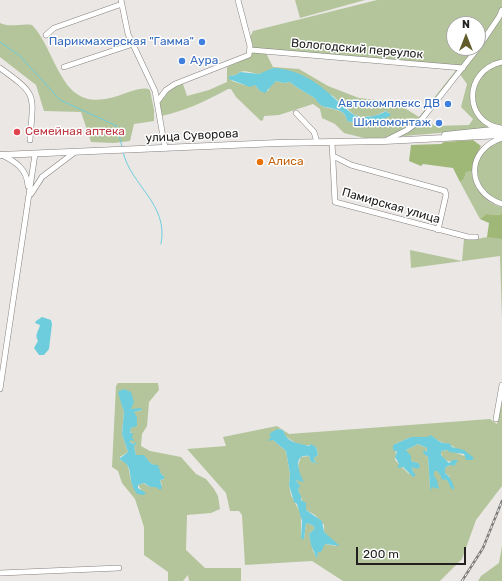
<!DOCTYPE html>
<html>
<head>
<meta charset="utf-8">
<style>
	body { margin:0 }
	#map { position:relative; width:502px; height:581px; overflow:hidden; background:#eae7e5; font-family:Rubik,sans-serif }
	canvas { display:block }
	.north { position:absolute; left:446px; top:16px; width:40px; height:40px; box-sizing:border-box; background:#fff; border:1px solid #a7a6a6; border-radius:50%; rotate:0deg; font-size:11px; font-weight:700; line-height:16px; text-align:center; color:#222120 }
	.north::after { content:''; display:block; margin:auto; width:14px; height:18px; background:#615c29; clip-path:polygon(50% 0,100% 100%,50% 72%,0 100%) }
	.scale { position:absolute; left:356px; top:547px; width:110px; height:18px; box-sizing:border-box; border:2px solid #222120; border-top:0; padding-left:5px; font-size:12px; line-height:14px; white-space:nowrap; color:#222120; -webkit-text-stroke:3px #fff; paint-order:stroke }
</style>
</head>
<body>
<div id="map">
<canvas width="502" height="581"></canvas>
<div class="north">N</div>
<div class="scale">200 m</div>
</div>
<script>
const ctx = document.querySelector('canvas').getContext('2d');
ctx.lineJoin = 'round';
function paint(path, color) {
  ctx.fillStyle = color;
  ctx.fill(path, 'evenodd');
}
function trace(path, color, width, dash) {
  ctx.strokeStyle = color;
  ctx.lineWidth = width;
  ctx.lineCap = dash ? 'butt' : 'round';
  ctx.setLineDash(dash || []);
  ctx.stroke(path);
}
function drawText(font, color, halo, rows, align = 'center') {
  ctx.font = font + ' Rubik,sans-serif';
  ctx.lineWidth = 3;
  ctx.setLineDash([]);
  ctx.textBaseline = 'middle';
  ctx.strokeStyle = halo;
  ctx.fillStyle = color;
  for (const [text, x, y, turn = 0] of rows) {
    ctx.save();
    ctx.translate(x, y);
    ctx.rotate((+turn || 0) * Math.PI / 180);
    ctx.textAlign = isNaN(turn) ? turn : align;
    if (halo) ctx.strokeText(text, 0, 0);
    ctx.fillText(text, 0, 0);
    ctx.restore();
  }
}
const green = new Path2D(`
	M295 0H365L300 18Z
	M377 0H502V126L487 127V129L368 139 344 133 335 124 322 118 320 109 313 104 279 115 264 116 263 120 261 121 236 97 231 89H228C206 101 185 111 161 116L159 104C166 94 171 87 183 84L187 96 209 90 227 82V67L248 58 253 52 250 37 253 31ZM454 24H478V48H454ZM266 53 456 70 419 117 395 102 359 98 328 86 299 69 273 67ZM273 68 333 96 353 114 360 117 374 116 386 111 389 113C377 120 361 126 347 121 346 108 330 110 322 106 319 104 317 99 313 97 305 92 297 88 290 82L284 83 276 81 271 85 268 91H260L255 85H244L232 81 229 76 236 75C243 68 249 73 258 74 263 74 269 71 273 68ZM459 73 467 84 461 107 473 119 469 125 435 126 423 118Z
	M0 23C9 28 22 23 32 25 49 42 58 82 77 94 103 112 137 82 150 90L154 110V121L134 124 130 141 114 143 91 142 81 112 44 111 36 85 0 57Z
	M502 140V202C481 196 468 166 485 149 489 145 497 143 502 140Z
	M473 171C476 189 484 203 502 207L501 215 486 214 480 219 460 182 464 179 466 172Z
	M492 236 502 239V319L500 256 411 268 410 250 462 261 464 239 473 240Z
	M118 383H158L159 390 149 402 147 426 142 434 141 446 150 451 181 457 196 474 206 479 214 489 218 496 220 509 211 513 187 515 186 550 205 568H241V581H189L188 575 183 581H168V572L144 555V527L135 499 122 483 118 471 112 467 116 386ZM119 391 130 394 131 409 142 410 134 412 136 420 130 430 132 438 130 442 133 444 136 443 134 447 136 455 156 466 161 474 164 476V479L160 480 162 485 150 487 143 483 138 485 142 491 137 492C129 485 131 470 126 462L120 460V457L128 452 122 434 124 412Z
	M502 401V486L476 520 462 559 440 581H343L312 561 245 565 242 515 239 511H230L226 493 187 449 226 446 223 437 277 426 289 434 490 419 497 424ZM277 429 283 430 285 436 294 442 295 444 296 443 300 446 312 445 316 447 318 455 314 458 315 462 318 463 311 462 309 456 301 457C298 464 296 472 302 479H296L299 486 298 490 306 510 315 515 324 525V532L336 546 325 544 318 551 317 558 313 551 309 534 315 528 312 525 306 523 304 539 301 538V514L291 495 289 485 290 474 286 451 273 440H269ZM411 437H433C437 441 442 442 447 444 455 446 465 455 472 460 463 454 457 454 448 450L441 451C441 461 449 461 456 463L455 465H450L445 468V473L449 476 450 480H446L437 471H434V487H431V489L430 487 428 457 426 456 427 448 418 444 406 450 411 461 418 463 412 467 413 472 409 474 395 460 396 454 397 456 393 445Z
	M502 546V581H478L481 576 499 563Z`);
const forest = new Path2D(`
	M473 140 481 146 474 159 473 171 466 172 464 179 460 182 453 168 423 164 421 166 409 161 411 145 441 144 444 142Z
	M502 207V239L487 237 489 223 480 219 486 214 501 215Z`);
const water = new Path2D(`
	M273 68C297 69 316 81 333 97 339 102 352 116 360 117 369 117 378 116 386 111L391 115C382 122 358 125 347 121 346 108 330 109 322 106 318 104 317 99 313 97 305 92 297 88 290 82L284 83 276 81 265 93 260 91 255 85 250 87 229 79V76L236 75 240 72 259 74Z
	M42 317 51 320 52 324 49 349 44 355H39L34 348 38 341C34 334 39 331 40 325L35 323 36 321Z
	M124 389 131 392 134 402 131 409 141 408 142 410 134 412 137 417V426L131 428 130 433H133L132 438 135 441 131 440 130 442 133 444 137 442 134 447 136 455H144C148 460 151 466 158 465L161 474 164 476V479L160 480 162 488 160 490 156 487H150L144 483 138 485V488L146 493 144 495 137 494C136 492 134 491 134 489 127 475 135 467 119 459L128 452 122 434 124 412 118 393 119 391Z
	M277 429 283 430C287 444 300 443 309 446L311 444 316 447 318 455 314 458 315 462 320 464 311 462 309 456C291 454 300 475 304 482L296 480 300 486 298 490 301 496V500L306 503V510L322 521 324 532 340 546 325 544 321 552H318L317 559 311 545 309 534 315 528 312 525 306 523 304 539H301L302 521 297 504 294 502 289 485 290 474 286 451 273 440 268 441 271 436 269 434Z
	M430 435C436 438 441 445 449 443L452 447 464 450 474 458 472 460H466L464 454 449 452 448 450 441 451V455L449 463 453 460H458L455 465 457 466 450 465 445 468V473C450 477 454 483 454 490L451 488 447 480 441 479V476L437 471H434V476L437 480 439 489 432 487 431 491 430 487 428 457 423 453 424 450 427 452V448L418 444 406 450 411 456V461L418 463 420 466 418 469 412 467 413 472 416 475 413 477 403 467 397 468 399 464 395 457 397 452 393 450V445L411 437H428Z`);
const stream = new Path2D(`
	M0 42 20 56 60 100 117 126 122 147
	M123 152C131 186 169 204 161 244`);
const minor = new Path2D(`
	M121 0 128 34 155 91 165 148
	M46 35 54 28 122 4
	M478 48 499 17 502 10
	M251 50 463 68
	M64 67 133 44
	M0 68C39 96 33 94 30 140
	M157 102 166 90 175 84 249 55 250 46 238 0
	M296 113 314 132 317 142
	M501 128C464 123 462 71 502 62
	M502 138C465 150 466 192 502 204
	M387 140 407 130 422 119 478 48
	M332 142 335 202 468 237H476
	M2 155C16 162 27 169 28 186
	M333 156 351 165 445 191 446 195 438 230
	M31 194 42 177 75 152
	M0 389 35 154
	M496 419 502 385
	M0 573 119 568`);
const major = new Path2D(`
	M445 135 502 129
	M0 155 278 143 385 141 502 135`);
const rail = new Path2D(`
	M462 581 483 548 502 501`);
const markers = [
	[202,42,4,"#3f7fe0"],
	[182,61,4,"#3f7fe0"],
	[448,104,4,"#3f7fe0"],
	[439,123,4,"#3f7fe0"],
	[17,132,4,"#e0444e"],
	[260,162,4,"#e8710a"]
];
const shopNames = [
	["Парикмахерская \"Гамма\"",194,42],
	["Аура",190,61,"left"],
	["Автокомплекс ДВ",440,104],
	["Шиномонтаж",431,123]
];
const streetNames = [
	["Вологодский переулок",357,49,5],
	["улица Суворова",192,136,-3],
	["Памирская улица",391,206,16]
];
const healthNames = [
	["Семейная аптека",25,132]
];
const foodNames = [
	["Алиса",268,162]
];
paint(green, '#b4c59b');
paint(forest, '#9fb877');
paint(water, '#6ecddd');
trace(stream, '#6ecddd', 1);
trace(minor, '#84817f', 6);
trace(major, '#84817f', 7);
trace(minor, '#fff', 5);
trace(major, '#fff', 6);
trace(rail, '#7f7d7c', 2.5);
trace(rail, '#fff', 1, [3]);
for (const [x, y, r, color] of markers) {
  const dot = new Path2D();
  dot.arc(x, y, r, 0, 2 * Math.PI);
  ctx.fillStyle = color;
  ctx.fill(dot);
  trace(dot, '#fff', 1.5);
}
drawText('12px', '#366cbe', '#fff', shopNames, 'right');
drawText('12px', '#222120', '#fff', streetNames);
drawText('12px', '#be3a42', '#fff', healthNames, 'left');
drawText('12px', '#c56008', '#fff', foodNames, 'left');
</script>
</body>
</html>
